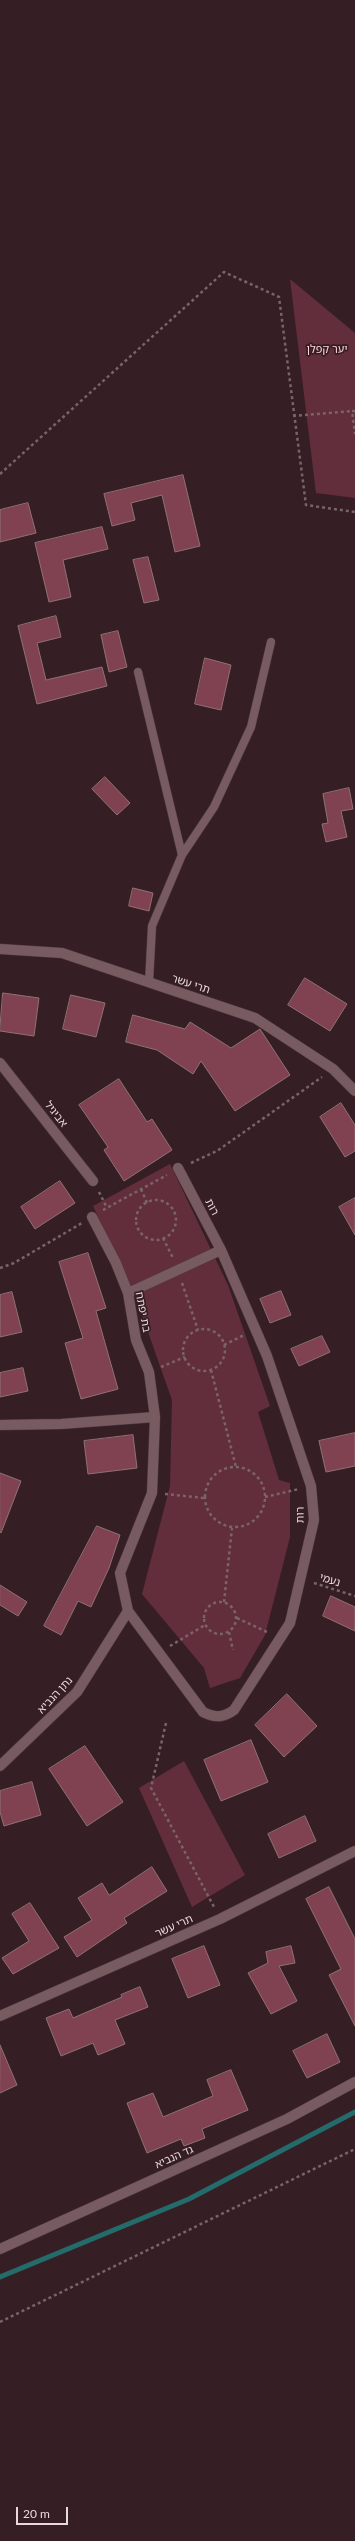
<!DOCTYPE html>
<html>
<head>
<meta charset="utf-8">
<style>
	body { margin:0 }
	#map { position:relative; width:355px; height:2541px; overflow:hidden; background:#361f24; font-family:Lato,sans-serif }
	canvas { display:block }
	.scale { position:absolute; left:16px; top:2507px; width:52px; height:18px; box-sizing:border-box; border:2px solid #ead9dc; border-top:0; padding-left:5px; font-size:12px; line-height:14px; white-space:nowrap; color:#ead9dc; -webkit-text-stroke:3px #361f24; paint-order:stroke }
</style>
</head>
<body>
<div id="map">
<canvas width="355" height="2541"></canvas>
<div class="scale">20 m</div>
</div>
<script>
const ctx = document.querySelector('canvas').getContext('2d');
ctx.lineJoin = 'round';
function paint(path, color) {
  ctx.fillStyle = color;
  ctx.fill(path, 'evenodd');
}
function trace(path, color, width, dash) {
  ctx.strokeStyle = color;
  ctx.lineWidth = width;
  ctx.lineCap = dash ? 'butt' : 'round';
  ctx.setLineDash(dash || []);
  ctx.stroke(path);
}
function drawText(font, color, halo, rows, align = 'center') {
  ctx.font = font + ' Lato,"Noto Sans Hebrew",sans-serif';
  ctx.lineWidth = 3.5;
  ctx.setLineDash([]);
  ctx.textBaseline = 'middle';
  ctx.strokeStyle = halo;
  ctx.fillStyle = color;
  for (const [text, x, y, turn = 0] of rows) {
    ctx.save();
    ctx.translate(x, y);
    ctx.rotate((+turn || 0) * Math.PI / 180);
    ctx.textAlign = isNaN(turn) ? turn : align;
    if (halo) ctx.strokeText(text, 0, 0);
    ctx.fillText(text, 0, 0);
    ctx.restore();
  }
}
const green = new Path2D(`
	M290 279 355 333V498L316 493Z
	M170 1164 228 1285 270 1406 258 1412 279 1480 290 1483V1537L265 1635 240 1678 210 1688 204 1668 142 1594 170 1486 172 1400 136 1298 93 1206Z
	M184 1761 245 1875 192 1907 139 1788Z`);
const stream = new Path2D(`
	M0 2277 189 2199 355 2112`);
const building = new Path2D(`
	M183 475 200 546 175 552 162 495 131 503 135 520 112 526 104 494Z
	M28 503 36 533 0 542V510Z
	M102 527 108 549 63 560 71 597 49 602 35 543Z
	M148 557 159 600 144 603 133 560Z
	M56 616 61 637 37 643 46 680 102 667 107 686 37 704 18 626Z
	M118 631 127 667 109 672 101 635Z
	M205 658 231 665 221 710 195 704Z
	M105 777 130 803 117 815 92 789Z
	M349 788 353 809 341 811 347 837 326 842 322 824 328 823 323 794Z
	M133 888 153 893 149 911 129 906Z
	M305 978 347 1004 330 1031 288 1005Z
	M3 993 39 998 34 1036 0 1031Z
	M71 995 105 1003 96 1037 63 1029Z
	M133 1015 185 1029 190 1022 231 1048 260 1029 290 1075 235 1111 201 1061 193 1074 157 1050 126 1042Z
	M119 1079 147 1122 152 1119 172 1150 124 1181 104 1150 108 1147 79 1105Z
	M341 1103 355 1125V1151L345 1157 320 1117Z
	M60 1181 75 1203 35 1229 21 1207Z
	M355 1198V1235L339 1207Z
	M88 1253 106 1308 96 1311 118 1389 81 1399 65 1343 83 1338 59 1262Z
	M281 1291 291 1315 270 1323 260 1299Z
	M12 1292 22 1332 0 1337V1295Z
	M322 1336 330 1352 299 1366 291 1349Z
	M23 1368 28 1391 0 1397V1373Z
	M355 1433V1466L326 1472 319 1441Z
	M133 1435 137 1468 88 1474 84 1441Z
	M0 1473 21 1481 1 1533 0 1532Z
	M97 1526 120 1535 109 1568 91 1607 78 1601 61 1635 44 1626Z
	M0 1585 27 1602 18 1616 0 1605Z
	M331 1596 355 1607V1631L323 1616Z
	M287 1694 317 1726 284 1757 255 1725Z
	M251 1740 268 1782 221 1801 204 1760Z
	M85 1746 123 1802 87 1826 49 1769Z
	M32 1782 41 1815 4 1826 0 1812V1791Z
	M305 1816 316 1841 279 1858 268 1834Z
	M152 1867 167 1891 124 1918 127 1923 77 1957 64 1937 92 1920 78 1898 102 1883 109 1895Z
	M329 1887 355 1939V2026L329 1975 341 1969 306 1899Z
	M30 1903 59 1948 13 1974 2 1958 29 1941 12 1914Z
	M204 1946 220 1985 188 1998 172 1959Z
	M291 1946 295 1963 279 1966 297 2001 271 2014 248 1973 268 1963 266 1952Z
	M140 1987 148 2007 115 2020 125 2044 98 2055 93 2043 61 2056 46 2018 69 2009 73 2018 122 1997 121 1995Z
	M327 2034 340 2062 307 2078 293 2051Z
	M0 2045 17 2085 0 2093Z
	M231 2070 248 2110 202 2129 205 2138 184 2146 181 2139 147 2153 127 2103 153 2093 163 2117 213 2096 207 2080Z`);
const path = new Path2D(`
	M355 411H352L355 434
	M293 416 352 411
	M0 474 224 272 279 297 306 505 355 512
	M191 1163 217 1151 322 1077
	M141 1189 147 1203
	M99 1192 107 1208
	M136 1220a20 20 0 1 1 40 0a20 20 0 1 1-40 0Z
	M103 1210 167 1175
	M163 1238 173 1258
	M0 1268 14 1263 82 1223
	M182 1283 198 1330
	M183 1350a21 21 0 1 1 42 0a21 21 0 1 1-42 0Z
	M224 1345 244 1335
	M161 1367 185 1357
	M211 1370 236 1467
	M205 1497a30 30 0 1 1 60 0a30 30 0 1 1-60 0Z
	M165 1494 204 1498
	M265 1497 299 1489
	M314 1583 355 1596
	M204 1618a16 16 0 1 1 32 0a16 16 0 1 1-32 0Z
	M224 1602 232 1528
	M237 1618 269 1633
	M229 1632 233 1650
	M170 1646 205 1625
	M166 1723 151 1788 214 1907
	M0 2322 355 2149`);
const service = new Path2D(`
	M138 672 182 855
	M149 983 152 926 182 855 214 807 251 727 271 642`);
const minor = new Path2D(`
	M0 1063 93 1181
	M92 1217 116 1263 128 1293 136 1340 149 1372 155 1417 152 1493 120 1573 128 1611 203 1712C215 1718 223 1718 234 1710L290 1623 314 1520 311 1486 267 1356 221 1250 178 1168
	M128 1293 221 1250
	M0 1425 61 1424 155 1417
	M0 1766 77 1692 128 1611
	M0 2249 287 2119 355 2082`);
const tertiary = new Path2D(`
	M0 949 62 953 255 1018 333 1069 355 1091
	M0 2016 220 1919 355 1851`);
const parkNames = [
	["יער קפלן",327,349]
];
const streetNames = [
	["תרי עשר",191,984,18],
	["אביגיל",56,1114,52],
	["רות",212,1207,62],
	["בת יפתח",143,1312,79],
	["רות",300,1515,-89],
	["נעמי",330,1580,17],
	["נתן הנביא",55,1695,-47],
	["תרי עשר",174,1926,-24],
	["גד הנביא",174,2157,-24]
];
paint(green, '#632e3b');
trace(stream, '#246c6c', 5);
paint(building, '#804250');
trace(building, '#8e7176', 1);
trace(service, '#4e3a3f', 9);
trace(minor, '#4e3a3f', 11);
trace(tertiary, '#4e3a3f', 11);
trace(path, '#796468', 2.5, [3, 3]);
trace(service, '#775b60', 8);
trace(minor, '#775b60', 10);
trace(tertiary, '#775b60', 10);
drawText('11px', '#fcd3da', '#361f24', parkNames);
drawText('11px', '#ead9dc', '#361f24', streetNames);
</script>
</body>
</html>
